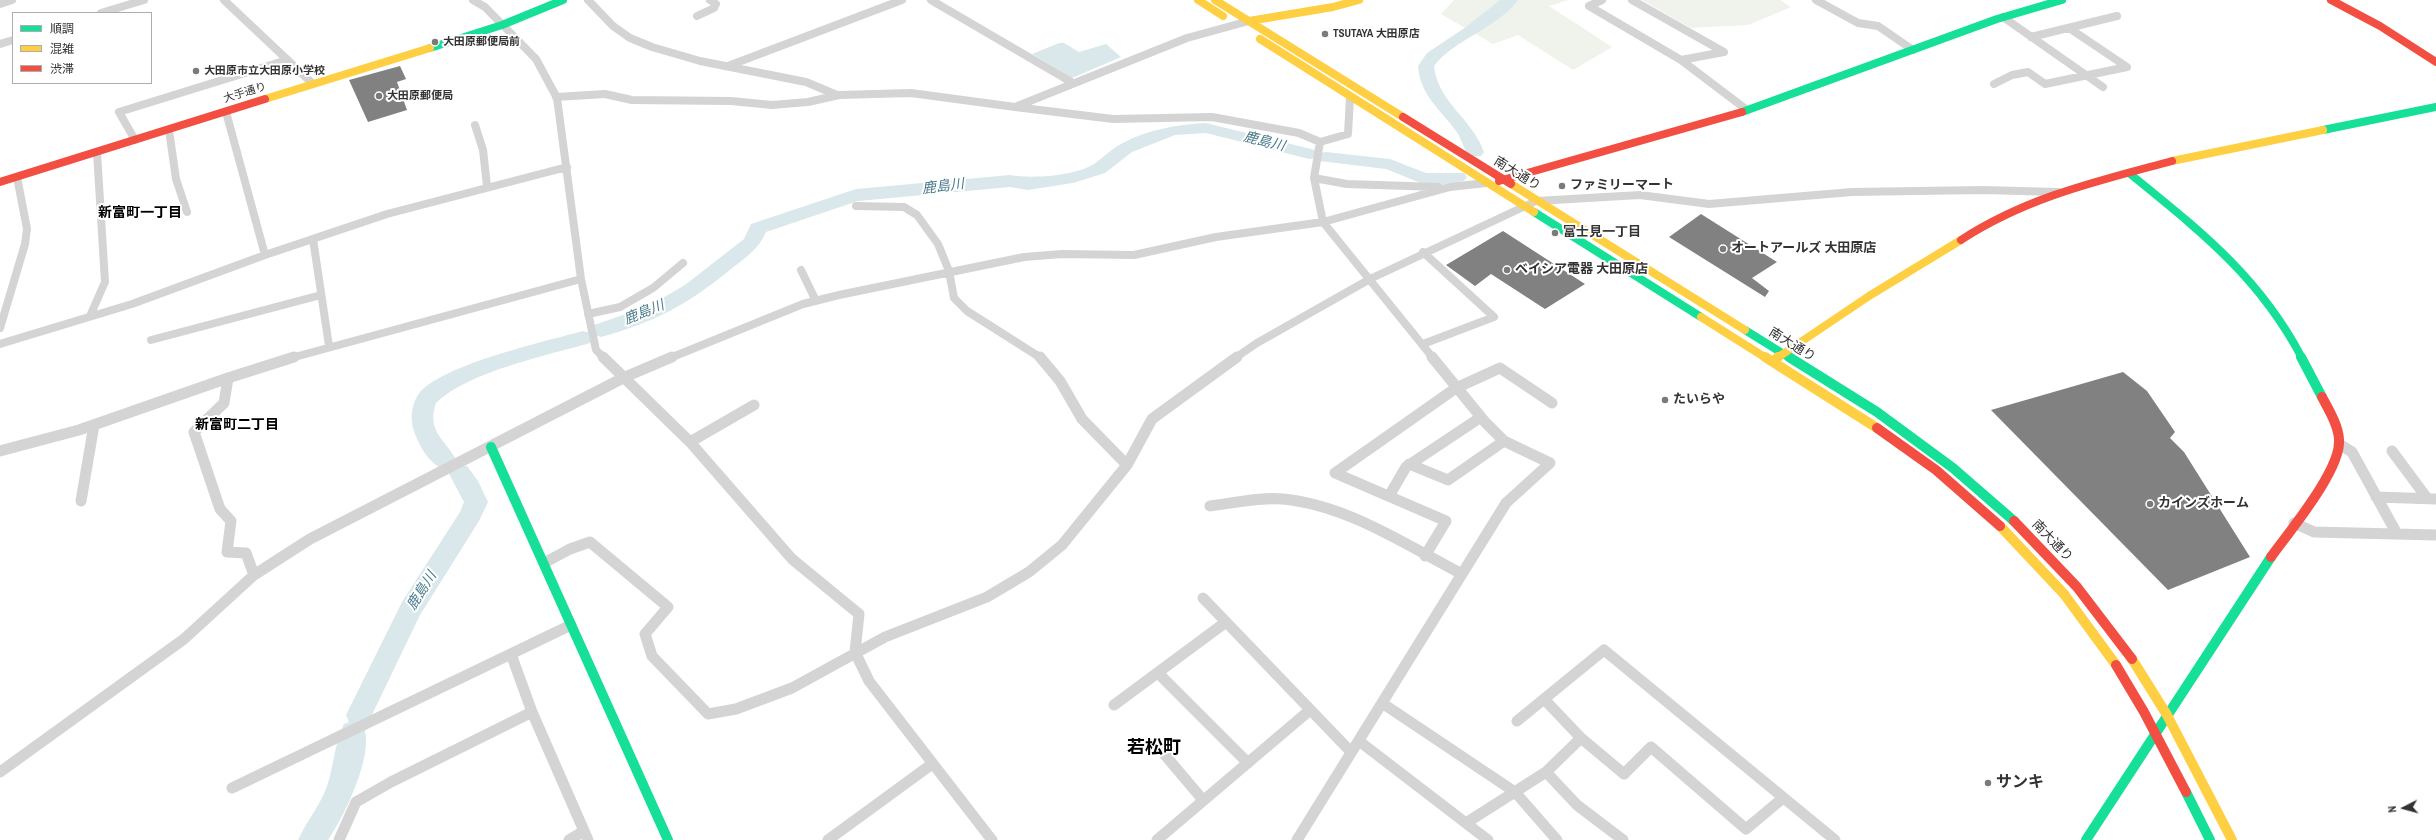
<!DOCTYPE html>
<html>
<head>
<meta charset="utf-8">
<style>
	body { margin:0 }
	#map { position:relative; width:2436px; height:840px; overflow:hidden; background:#fff; font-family:"Archivo Narrow","Noto Sans JP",sans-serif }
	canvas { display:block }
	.legend { position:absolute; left:12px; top:12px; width:140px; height:72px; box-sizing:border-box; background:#fff; border:1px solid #adadad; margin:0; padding:5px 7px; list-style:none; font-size:12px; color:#333 }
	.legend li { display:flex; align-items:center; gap:8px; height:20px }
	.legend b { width:20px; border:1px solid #adadad }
	.north { position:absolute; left:2384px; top:788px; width:40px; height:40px; -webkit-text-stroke:3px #fff; paint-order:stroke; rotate:264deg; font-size:11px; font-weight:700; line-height:16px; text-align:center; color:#333 }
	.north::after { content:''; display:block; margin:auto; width:14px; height:18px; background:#333; clip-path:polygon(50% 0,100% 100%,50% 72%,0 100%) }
</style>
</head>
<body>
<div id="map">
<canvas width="2436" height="840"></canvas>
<ul class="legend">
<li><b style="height:5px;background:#16e098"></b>順調</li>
<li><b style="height:5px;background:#ffcf43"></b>混雑</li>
<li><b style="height:5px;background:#f24e42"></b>渋滞</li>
</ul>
<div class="north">N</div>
</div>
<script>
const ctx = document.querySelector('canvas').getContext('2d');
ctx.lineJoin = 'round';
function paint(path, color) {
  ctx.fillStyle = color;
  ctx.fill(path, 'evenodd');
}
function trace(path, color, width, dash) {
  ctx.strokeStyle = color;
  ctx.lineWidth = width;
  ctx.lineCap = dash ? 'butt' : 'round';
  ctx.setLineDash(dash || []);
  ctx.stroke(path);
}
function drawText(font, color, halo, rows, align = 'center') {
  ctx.font = font + ' "Archivo Narrow","Noto Sans JP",sans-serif';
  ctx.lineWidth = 4;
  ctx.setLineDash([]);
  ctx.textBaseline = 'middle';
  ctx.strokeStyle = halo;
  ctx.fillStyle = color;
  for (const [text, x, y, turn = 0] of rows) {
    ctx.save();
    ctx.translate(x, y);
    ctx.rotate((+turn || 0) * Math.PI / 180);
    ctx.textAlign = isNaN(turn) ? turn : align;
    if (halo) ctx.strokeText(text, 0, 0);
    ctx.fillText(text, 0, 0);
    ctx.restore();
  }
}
const green = new Path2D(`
	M1454 0H1568L1549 6 1612 47 1573 70 1518 35 1493 44 1441 14Z
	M1642 0H1780L1791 7 1748 25 1691 28Z`);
const water = new Path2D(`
	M1059 43H1064L1079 52 1106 44 1121 57 1072 78 1032 54Z`);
const river = new Path2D(`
	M1500 0H1518C1499 27 1452 41 1434 66 1438 103 1472 118 1484 152L1481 156H1469C1463 148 1462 139 1456 131 1440 109 1420 95 1418 66L1427 53 1466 27Z
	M1206 123 1315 150 1318 154 1315 158 1309 159 1206 133 1175 135 1132 152 1105 173 1073 183 1028 190 1010 187 858 201 766 232C759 249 745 258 731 269 687 305 655 322 601 337L594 335 591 330 594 325 649 306 685 285 744 239 751 224 856 189 1010 175C1032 179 1075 176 1094 164 1103 158 1111 149 1121 144 1148 129 1176 125 1206 123Z
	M1326 152 1390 159 1426 173H1464L1467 177 1464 181 1442 185 1423 184 1386 169 1320 161 1317 157 1320 153Z
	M583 331 590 333 593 338 590 343C546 356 469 371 436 403 426 432 446 440 457 461L455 465 467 466 478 481 488 502 479 521 420 615 368 723 363 725C376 752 344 817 328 840H298C306 822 319 807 326 789 334 768 334 743 344 724L349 722 346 715 350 707 402 602 460 512 464 502 448 472 450 468 446 470C430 465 421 449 415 434 409 421 411 402 421 391 449 363 543 342 583 331Z`);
const building = new Path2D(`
	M400 66 406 79 397 82 407 110 368 122 349 80Z
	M1701 214 1777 262 1752 278 1769 291 1765 297 1669 237Z
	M1503 231 1585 284 1545 309 1491 274 1475 286 1446 265Z
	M2123 372 2147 391 2175 432 2170 438 2184 452 2250 557 2168 590 1991 410Z`);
const streetFar1 = new Path2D(`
	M224 0 313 84
	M473 0 485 7 536 59 557 98 581 279 596 350 604 358
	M588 0 613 26 630 38 652 47 700 61 806 82 837 95
	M931 0 1073 83
	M1602 0 1589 6 1681 60 1724 52 1632 0
	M1816 0 1858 23 1878 26 1913 50
	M0 4 12 0
	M101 13 144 0
	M697 16 714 8 716 4 710 0
	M2003 17 2103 87
	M2031 37 2117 16
	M0 44 13 40
	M1681 60 1747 110
	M728 66 902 0
	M1994 84 2012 75 2028 72 2045 84 2127 67 2069 28
	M556 97 605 94 632 100 731 101 772 105 808 102 839 95 911 93 1015 107 1187 38 1249 21
	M1015 107 1113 119 1212 117 1299 133 1320 142 1314 178 1323 222 1433 358
	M226 112 265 255
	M475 125 483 150 487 186
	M169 130 176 179 187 212
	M135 140 119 112 287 60
	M1320 142 1348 134 1350 97
	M1314 178 1347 184 1438 187
	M856 206 904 207 917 215 938 244 949 271 954 298 967 311 1041 358
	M313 239 329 346
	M1423 252 1494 317 1423 344
	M801 270 816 301
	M588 314 620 307 653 288 683 263
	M90 316 105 282 97 152
	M0 328 25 244 27 229 17 177
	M151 340 321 295
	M0 344 132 304 265 255 387 214 567 167
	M291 358 581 279
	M670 358 803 304 839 295 1024 257 1062 254 1134 255 1216 237 1323 222 1450 187 1486 183
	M1235 358 1257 343 1370 279 1536 201 1640 195 1709 204 1852 192 1982 190 2058 192`);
const street = new Path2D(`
	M603 357 690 442 792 559 859 614 855 652 869 681 992 840
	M1040 357 1060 381 1082 419 1127 465
	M690 442 754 405
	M2339 444 2352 452 2397 534
	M0 451 79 430 228 378
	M2392 451 2427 498
	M1409 464 1448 480 1504 441
	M1389 496 1406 467 1481 417
	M2376 497 2436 499
	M81 501 94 425
	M1210 506C1234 503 1259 497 1283 499 1347 505 1406 545 1462 574
	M2294 523 2314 532 2436 535
	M1425 556 1446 521 1335 473 1456 388 1500 368 1552 403
	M544 563 570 549 590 542 668 607 645 634 652 656 708 714 736 709 792 688 885 637 987 597 1029 572 1062 545 1127 465 1152 419 1237 357
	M254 575 246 553 227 552 231 521 220 509 194 432 224 403 228 378 294 357
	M1203 598 1351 752
	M511 654 532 712 588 840
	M1158 673 1248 763
	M1382 703 1515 792 1557 840
	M1114 705 1226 622
	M1517 721 1544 699
	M1359 741 1488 840
	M1159 748 1203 800
	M0 772 184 639 254 575 310 539 625 377 672 357
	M1546 772 1577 805 1623 840
	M232 788 571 625
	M1783 798 1746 829 1651 747 1624 774 1581 738 1544 699 1604 650 1835 840
	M1466 823 1546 772 1581 738
	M339 840 356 802 391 782 532 712
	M569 840 584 831
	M828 840 932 764
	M1157 840 1310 710
	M1297 840 1506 503 1550 463 1504 441 1485 422 1432 357`);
const fastFar1 = new Path2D(`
	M430 48 502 25 563 0
	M1742 112 1997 19 2062 0
	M2323 130 2436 107
	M2129 173C2199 230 2259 276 2302 358
	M1534 212 1701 317
	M1745 330 1790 358`);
const fast = new Path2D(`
	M1789 357 1877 412 1953 468 2014 521
	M2301 357 2322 397
	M491 447 668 840
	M2186 792 2210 840
	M2086 840 2271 557`);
const slowFar1 = new Path2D(`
	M1198 0 1223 16
	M1215 0 1403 117
	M1249 21 1333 7 1359 0
	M1260 39 1534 212
	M265 99 430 48
	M2172 161 2323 130
	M1511 184 1745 330
	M1701 317 1766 358
	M1777 358 1869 296 1961 240`);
const slow = new Path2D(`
	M1765 357 1877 428
	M1777 358 1778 357
	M2000 526 2064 594 2116 665
	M2132 659 2167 715 2232 840`);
const jamFar1 = new Path2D(`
	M2331 0 2380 26 2436 62
	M1403 117 1511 184
	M1499 181 1742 112
	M0 182 265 99
	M1961 240C2027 197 2098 181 2172 161`);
const jam = new Path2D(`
	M1877 428 1936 470 2000 526
	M2014 521 2077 587 2132 659
	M2271 557C2289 532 2342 469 2339 439 2338 425 2329 410 2322 397
	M2116 665 2144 712 2186 792`);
const markers = [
	[1325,34,4,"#7a7a7a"],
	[435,42,4,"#7a7a7a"],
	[196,71,4,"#7a7a7a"],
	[379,96,4,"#7a7a7a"],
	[1562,186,4,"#7a7a7a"],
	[1555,233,4,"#7a7a7a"],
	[1723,249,4,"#7a7a7a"],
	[1507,270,4,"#7a7a7a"],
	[1665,400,4,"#7a7a7a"],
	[2150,504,4,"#7a7a7a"],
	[1988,783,4,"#7a7a7a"]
];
const farPoinames = [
	["TSUTAYA 大田原店",1333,34],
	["大田原郵便局前",443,42],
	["大田原市立大田原小学校",204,71],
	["大田原郵便局",387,96]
];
const farStreetnames = [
	["大手通り",245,93,-17]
];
const streetNames = [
	["南大通り",1517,174,32],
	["南大通り",1792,345,32],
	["南大通り",2052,541,46]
];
const poiNames = [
	["ファミリーマート",1570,186],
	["富士見一丁目",1563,233],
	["オートアールズ 大田原店",1731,249],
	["ベイシア電器 大田原店",1515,270],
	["たいらや",1673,400],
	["カインズホーム",2158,504]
];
const waterNames = [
	["鹿島川",1264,142,14],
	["鹿島川",943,187,-7],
	["鹿島川",644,313,-22],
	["鹿島川",422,591,-58]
];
const neighbourhoodNames = [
	["新富町一丁目",140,213],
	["新富町二丁目",237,425]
];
const nearPoinames = [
	["サンキ",1996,783]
];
const nearQuarternames = [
	["若松町",1154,748]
];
paint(green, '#f0f2ec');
paint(water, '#dae8ec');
paint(river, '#dae8ec');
paint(building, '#818181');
trace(streetFar1, '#d4d4d4', 8);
trace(street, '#d4d4d4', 11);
trace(fastFar1, '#16e098', 8);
trace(fast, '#16e098', 10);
trace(slowFar1, '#ffcf43', 8);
trace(slow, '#ffcf43', 10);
trace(jamFar1, '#f24e42', 8);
trace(jam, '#f24e42', 10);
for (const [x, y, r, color] of markers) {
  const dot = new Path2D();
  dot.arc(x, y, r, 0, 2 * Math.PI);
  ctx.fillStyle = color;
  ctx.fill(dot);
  trace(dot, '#fff', 1.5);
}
drawText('bold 11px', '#333', '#fff', farPoinames, 'left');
drawText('11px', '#333', '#fff', farStreetnames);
drawText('13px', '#333', '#fff', streetNames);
drawText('bold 13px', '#333', '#fff', poiNames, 'left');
drawText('italic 14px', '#497a8d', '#fff', waterNames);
drawText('bold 14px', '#000', '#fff', neighbourhoodNames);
drawText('bold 16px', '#333', '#fff', nearPoinames, 'left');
drawText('bold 18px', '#000', '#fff', nearQuarternames);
</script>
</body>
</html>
